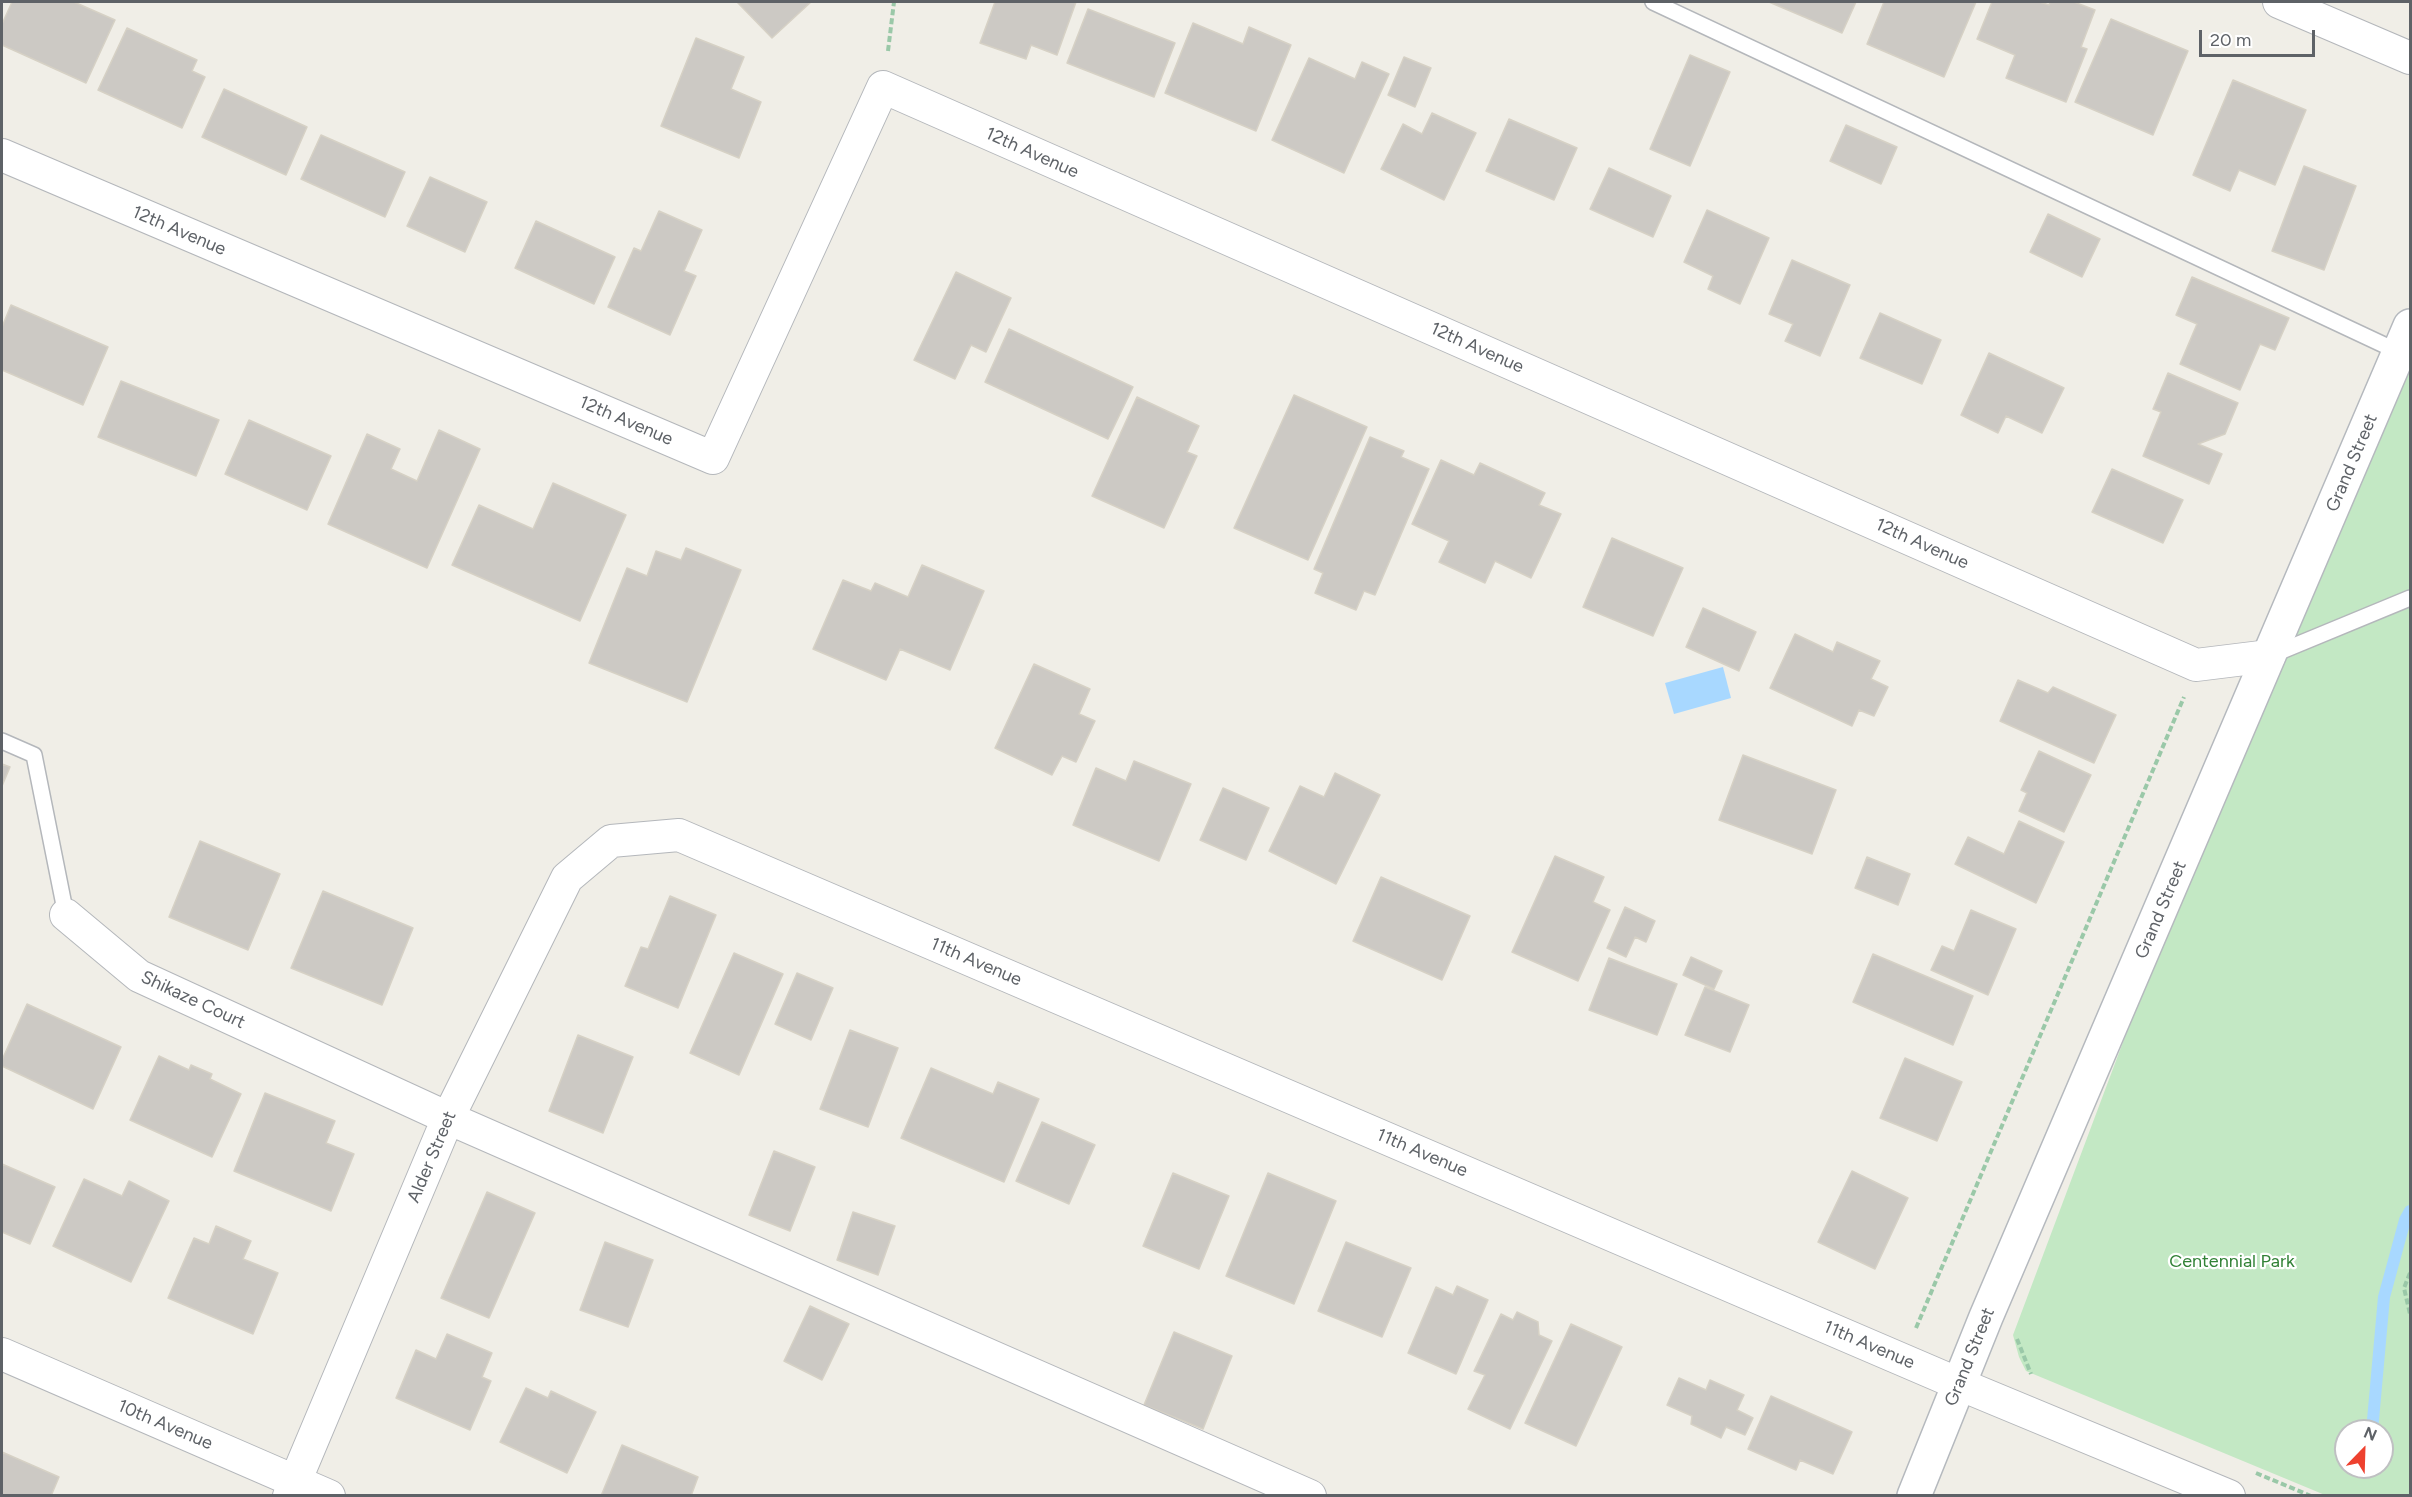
<!DOCTYPE html>
<html>
<head>
<meta charset="utf-8">
<style>
	body { margin:0 }
	#map { position:relative; width:2412px; height:1497px; overflow:hidden; background:#f0eee7; font-family:Figtree,sans-serif }
	canvas { display:block }
	.frame { position:absolute; inset:0; border:3px solid #5e6267; pointer-events:none }
	.north { position:absolute; left:2334px; top:1419px; width:60px; height:60px; box-sizing:border-box; background:#fff; border:2px solid #bfc0c2; border-radius:50%; rotate:23deg; font-size:16px; font-weight:700; line-height:24px; text-align:center; color:#5e6267 }
	.north::after { content:''; display:block; margin:auto; width:21px; height:27px; background:#ee412f; clip-path:polygon(50% 0,100% 100%,50% 72%,0 100%) }
	.scale { position:absolute; left:2199px; top:30px; width:116px; height:27px; box-sizing:border-box; border:3px solid #5e6267; border-top:0; padding-left:8px; font-size:18px; line-height:21px; white-space:nowrap; color:#5e6267; -webkit-text-stroke:4px #fff; paint-order:stroke }
</style>
</head>
<body>
<div id="map">
<canvas width="2412" height="1497"></canvas>
<div class="frame"></div>
<div class="north">N</div>
<div class="scale">20 m</div>
</div>
<script>
const ctx = document.querySelector('canvas').getContext('2d');
ctx.lineJoin = 'round';
function paint(path, color) {
  ctx.fillStyle = color;
  ctx.fill(path, 'evenodd');
}
function trace(path, color, width, dash) {
  ctx.strokeStyle = color;
  ctx.lineWidth = width;
  ctx.lineCap = dash ? 'butt' : 'round';
  ctx.setLineDash(dash || []);
  ctx.stroke(path);
}
function drawText(font, color, halo, rows, align = 'center') {
  ctx.font = font + ' Figtree,sans-serif';
  ctx.lineWidth = 4.5;
  ctx.setLineDash([]);
  ctx.textBaseline = 'middle';
  ctx.strokeStyle = halo;
  ctx.fillStyle = color;
  for (const [text, x, y, turn = 0] of rows) {
    ctx.save();
    ctx.translate(x, y);
    ctx.rotate((+turn || 0) * Math.PI / 180);
    ctx.textAlign = isNaN(turn) ? turn : align;
    if (halo) ctx.strokeText(text, 0, 0);
    ctx.fillText(text, 0, 0);
    ctx.restore();
  }
}
const green = new Path2D(`
	M2410 326V1495H2325L2026 1371 2019 1357 2013 1335 2253 696ZM2346 1431H2382V1467H2346Z`);
const water = new Path2D(`
	M1723 667 1731 698 1674 714 1665 683Z`);
const stream = new Path2D(`
	M2372 1431 2384 1297 2405 1220 2410 1211`);
const building = new Path2D(`
	M12 2H74L115 20 86 83 2 45V24Z
	M737 2H811L772 38Z
	M995 2H1076L1057 55 1031 45 1026 59 980 43Z
	M1769 2H1856L1842 33Z
	M1884 2H1976L1944 77 1867 44Z
	M1992 2H2040L2049 5 2050 2H2074L2095 10 2081 47 2087 49 2066 102 2006 78 2015 55 1977 39Z
	M1088 9 1175 43 1154 97 1067 63Z
	M2111 19 2188 51 2153 135 2075 102Z
	M1193 23 1243 44 1249 27 1291 45 1256 131 1165 93Z
	M127 28 197 60 192 71 205 77 182 128 98 90Z
	M696 38 744 57 731 89 761 102 739 158 661 126Z
	M1690 55 1730 72 1690 166 1650 149Z
	M1404 57 1431 68 1415 107 1388 95Z
	M1309 58 1355 79 1362 62 1389 74 1344 173 1272 140Z
	M2233 80 2306 110 2275 185 2239 170 2230 191 2193 175Z
	M224 89 307 127 286 175 202 137Z
	M1432 113 1476 133 1444 200 1381 169 1403 124 1422 134Z
	M1509 119 1577 148 1554 200 1486 171Z
	M1846 125 1897 147 1881 184 1830 161Z
	M321 135 405 172 385 217 301 179Z
	M2304 166 2356 186 2324 270 2272 251Z
	M1609 168 1671 196 1653 237 1590 209Z
	M430 177 487 202 465 252 407 226Z
	M1707 210 1769 238 1740 304 1708 289 1713 276 1684 262Z
	M659 211 702 230 684 271 696 276 670 335 608 307 634 248 641 251Z
	M2048 214 2100 239 2082 277 2030 252Z
	M536 221 615 257 594 304 515 268Z
	M1792 260 1850 285 1820 356 1785 341 1793 324 1769 314Z
	M956 272 1011 298 986 352 971 345 955 379 914 360Z
	M2192 277 2289 318 2275 350 2260 344 2240 390 2180 364 2197 324 2176 315Z
	M11 305 108 347 83 405 2 370V327Z
	M1880 313 1941 340 1922 384 1860 358Z
	M1009 329 1133 387 1108 439 985 382Z
	M1989 353 2064 388 2042 433 2006 416 1998 433 1961 415Z
	M2168 373 2238 403 2225 434 2198 444 2222 454 2209 484 2143 456 2161 412 2153 409Z
	M121 381 219 420 196 476 98 437Z
	M1294 395 1367 427 1308 560 1234 528Z
	M1137 397 1199 426 1187 452 1197 456 1164 528 1092 496Z
	M249 420 331 456 307 510 225 474Z
	M439 430 480 449 427 568 328 524 367 434 400 449 391 469 417 481Z
	M1370 437 1404 451 1401 457 1429 469 1375 595 1364 591 1356 610 1315 593 1323 573 1314 569Z
	M1441 460 1474 475 1480 463 1545 493 1539 505 1561 514 1531 578 1495 561 1485 583 1439 562 1449 541 1412 524Z
	M2112 469 2183 500 2163 543 2092 512Z
	M553 483 626 515 580 621 452 565 479 505 533 529Z
	M1612 538 1683 568 1653 636 1583 607Z
	M686 548 741 570 687 702 589 663 627 568 647 576 656 551 681 560Z
	M922 565 984 591 950 670 900 649 886 680 813 649 843 580 871 591 875 583 908 597Z
	M1703 608 1756 632 1739 671 1686 647Z
	M1795 634 1833 652 1837 642 1880 661 1871 679 1888 687 1874 716 1859 710 1852 726 1770 688Z
	M1034 664 1090 689 1079 714 1095 721 1076 762 1062 756 1052 775 995 748Z
	M2018 680 2048 693 2053 687 2116 715 2094 763 2000 721Z
	M2039 751 2091 775 2064 832 2019 811 2027 793 2021 790Z
	M1743 755 1836 790 1812 854 1719 820Z
	M1134 761 1191 784 1159 861 1073 825 1096 768 1126 781Z
	M2 764 10 767 2 786Z
	M1335 773 1380 795 1336 884 1269 851 1300 786 1324 797Z
	M1223 788 1269 808 1246 860 1200 840Z
	M2019 821 2064 842 2036 903 1955 864 1968 837 2004 854Z
	M200 841 280 874 248 950 169 917Z
	M1555 856 1604 877 1593 902 1610 910 1578 981 1512 952Z
	M1867 857 1910 874 1898 905 1855 888Z
	M1381 877 1470 916 1442 980 1353 941Z
	M323 891 413 928 382 1005 291 968Z
	M670 896 716 915 678 1008 625 986 641 947 648 949Z
	M1625 907 1655 921 1646 942 1635 937 1626 957 1607 948Z
	M1971 910 2016 929 1988 995 1931 970 1942 946 1954 951Z
	M734 953 783 974 739 1075 690 1053Z
	M1873 954 1973 996 1953 1045 1853 1002Z
	M1691 957 1722 971 1714 989 1683 975Z
	M1609 958 1677 984 1657 1035 1589 1010Z
	M797 973 833 988 811 1040 775 1024Z
	M1705 987 1749 1005 1730 1052 1685 1035Z
	M27 1004 121 1047 93 1109 2 1066V1060Z
	M850 1030 898 1048 868 1127 820 1109Z
	M578 1035 633 1057 603 1133 549 1111Z
	M159 1056 189 1070 191 1065 212 1074 210 1079 241 1094 212 1157 130 1120Z
	M1905 1058 1962 1082 1937 1141 1880 1118Z
	M931 1068 993 1094 998 1082 1039 1099 1004 1182 901 1138Z
	M265 1093 335 1121 326 1143 354 1154 331 1211 234 1171Z
	M1042 1122 1095 1145 1069 1204 1016 1181Z
	M774 1151 815 1167 790 1231 749 1215Z
	M2 1164 55 1187 30 1244 2 1232Z
	M1852 1171 1908 1198 1875 1269 1818 1242Z
	M1173 1173 1229 1196 1199 1269 1143 1246Z
	M1268 1173 1336 1201 1294 1304 1226 1276Z
	M84 1179 122 1196 129 1181 169 1201 131 1282 53 1246Z
	M487 1192 535 1213 489 1318 441 1298Z
	M853 1212 895 1226 878 1275 837 1260Z
	M216 1226 251 1241 243 1259 278 1273 253 1334 168 1298 194 1238 209 1244Z
	M605 1242 653 1260 628 1327 580 1310Z
	M1346 1242 1411 1268 1382 1337 1318 1311Z
	M1457 1286 1488 1300 1456 1374 1408 1353 1436 1287 1453 1295Z
	M810 1306 849 1324 822 1380 784 1361Z
	M1517 1312 1538 1322 1539 1335 1552 1341 1510 1429 1468 1409 1485 1375 1474 1371 1501 1314 1513 1320Z
	M1571 1324 1622 1347 1576 1446 1525 1423Z
	M1174 1332 1232 1356 1203 1429 1144 1405Z
	M447 1334 492 1353 482 1377 491 1381 470 1430 396 1398 416 1350 436 1359Z
	M1679 1378 1706 1390 1710 1380 1744 1395 1737 1410 1753 1418 1745 1435 1726 1427 1721 1438 1691 1424 1692 1416 1667 1405Z
	M526 1388 548 1398 551 1391 596 1412 567 1473 500 1442Z
	M1771 1396 1852 1432 1833 1474 1800 1460 1796 1470 1748 1449Z
	M622 1445 698 1477 691 1496H601Z
	M2 1452 59 1477 51 1496H2Z`);
const path = new Path2D(`
	M888 51 894 2
	M2410 1273 2404 1288 2410 1314
	M1916 1328 2184 697
	M2017 1339 2031 1374
	M2256 1473 2311 1496`);
const lane = new Path2D(`
	M1653 2 2399 352
	M2272 655 2410 598
	M2 741 34 755 66 915`);
const street = new Path2D(`
	M2279 2 2410 58
	M2 155 713 458 883 87 2196 665 2269 656
	M66 915 139 976 448 1118 1310 1496
	M2 1354 329 1496
	M289 1496 448 1118 567 878 611 841 679 835 1959 1384 2229 1496`);
const secondary = new Path2D(`
	M1914 1496 1986 1317 2410 326`);
const streetNames = [
	["12th Avenue",1032,153,24],
	["12th Avenue",179,231,23],
	["12th Avenue",1477,348,24],
	["12th Avenue",626,421,23],
	["Grand Street",2352,463,-67],
	["12th Avenue",1922,544,24],
	["Grand Street",2161,910,-67],
	["11th Avenue",976,962,23],
	["Shikaze Court",193,1000,25],
	["11th Avenue",1422,1153,23],
	["Alder Street",432,1157,-67],
	["11th Avenue",1869,1345,23],
	["Grand Street",1970,1357,-68],
	["10th Avenue",165,1425,23]
];
const parkNames = [
	["Centennial Park",2232,1262]
];
paint(green, '#c3e8c4');
paint(water, '#a8d8ff');
trace(stream, '#a8d8ff', 12);
paint(building, '#ccc9c4');
trace(building, '#d6d1c5', 1.5);
trace(lane, '#b4b7bb', 18);
trace(street, '#b4b7bb', 34);
trace(secondary, '#b5b9be', 36);
trace(path, '#9ac8a8', 4, [6, 3]);
trace(lane, '#fff', 15);
trace(street, '#fff', 32);
trace(secondary, '#fff', 33);
drawText('18px', '#5e6267', '#fff', streetNames);
drawText('18px', '#328237', '#fff', parkNames);
</script>
</body>
</html>
